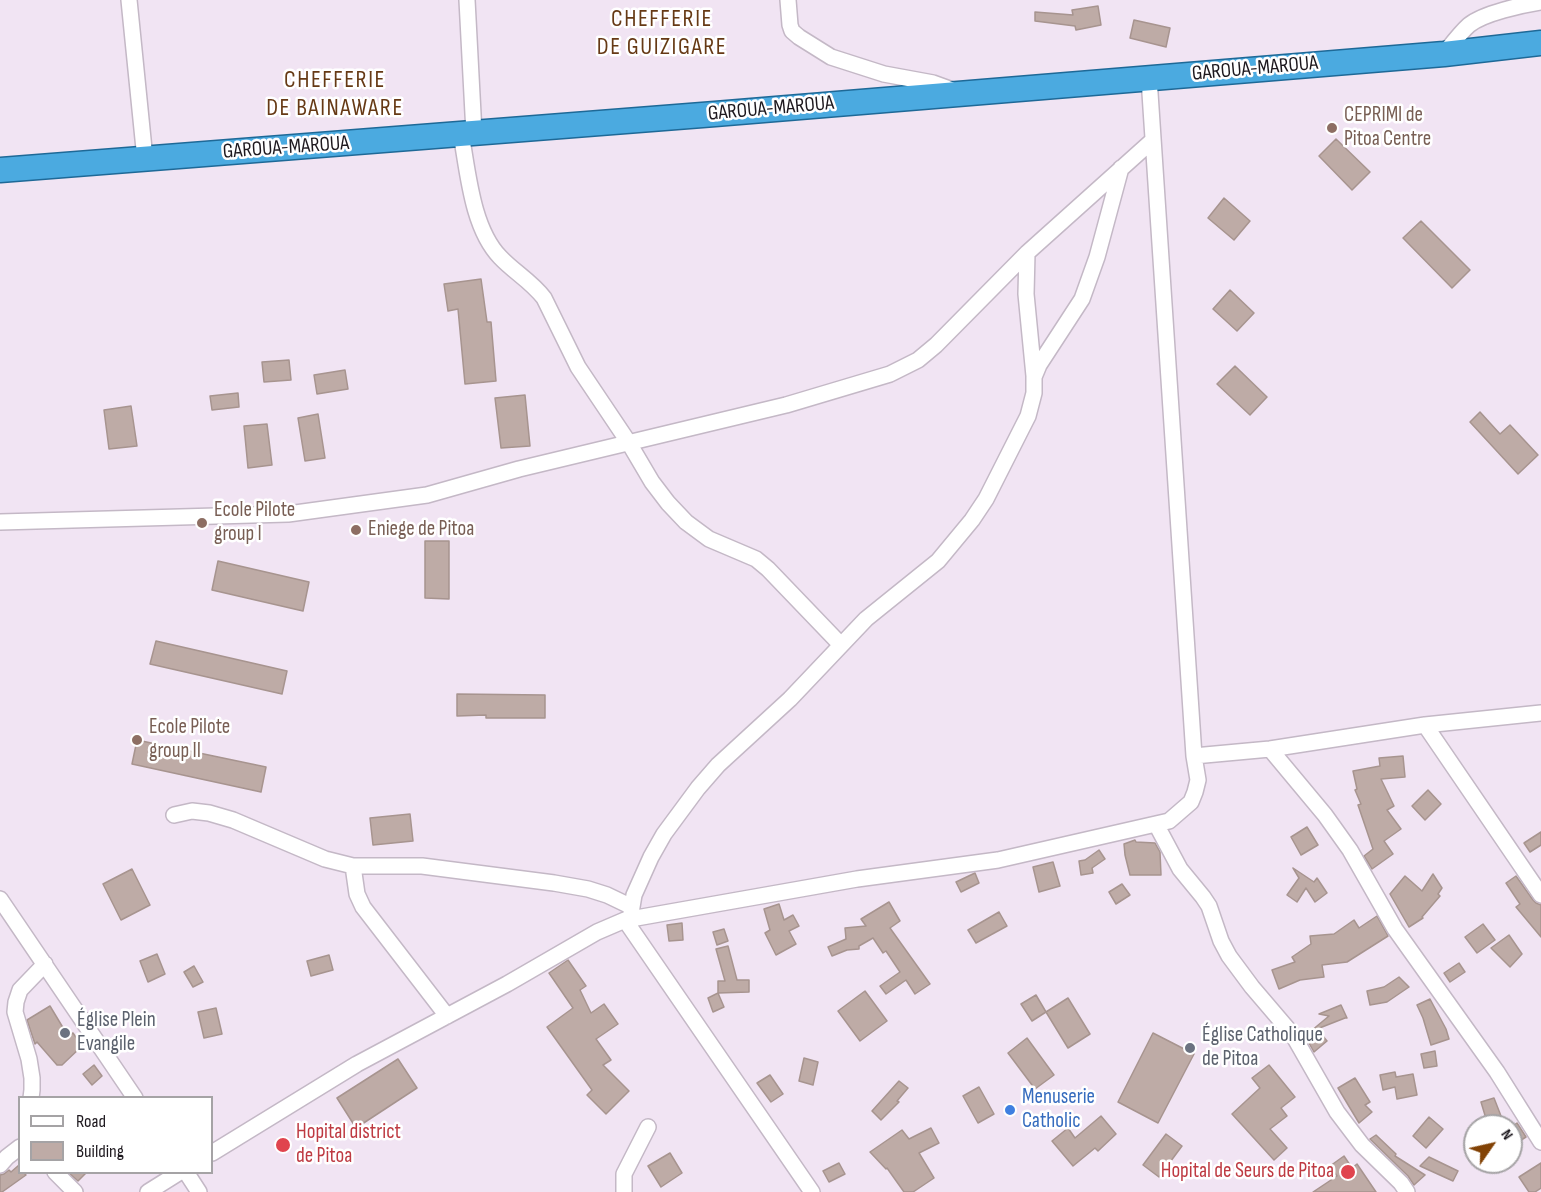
<!DOCTYPE html>
<html>
<head>
<meta charset="utf-8">
<style>
	body { margin:0 }
	#map { position:relative; width:1541px; height:1192px; overflow:hidden; background:#f1e4f3; font-family:"Sofia Sans Condensed",sans-serif }
	canvas { display:block }
	.legend { position:absolute; left:18px; top:1096px; width:195px; height:78px; box-sizing:border-box; background:#fff; border:2px solid #a5a3a5; margin:0; padding:8px 10px; list-style:none; font-size:18px; color:#1d181e }
	.legend li { display:flex; align-items:center; gap:12px; height:30px }
	.legend b { width:30px; border:2px solid #a5a3a5 }
	.north { position:absolute; left:1463px; top:1114px; width:60px; height:60px; box-sizing:border-box; background:#fff; border:2px solid #a5a3a5; border-radius:50%; rotate:56deg; font-size:16px; font-weight:700; line-height:24px; text-align:center; color:#1d181e }
	.north::after { content:''; display:block; margin:auto; width:21px; height:27px; background:#824205; clip-path:polygon(50% 0,100% 100%,50% 72%,0 100%) }
</style>
</head>
<body>
<div id="map">
<canvas width="1541" height="1192"></canvas>
<ul class="legend">
<li><b style="height:8px;background:#fff"></b>Road</li>
<li><b style="height:16px;background:#beaba6"></b>Building</li>
</ul>
<div class="north">N</div>
</div>
<script>
const ctx = document.querySelector('canvas').getContext('2d');
ctx.lineJoin = 'round';
function paint(path, color) {
  ctx.fillStyle = color;
  ctx.fill(path, 'evenodd');
}
function trace(path, color, width, dash) {
  ctx.strokeStyle = color;
  ctx.lineWidth = width;
  ctx.lineCap = dash ? 'butt' : 'round';
  ctx.setLineDash(dash || []);
  ctx.stroke(path);
}
function drawText(font, color, halo, rows, align = 'center') {
  ctx.font = font + ' "Sofia Sans Condensed",sans-serif';
  ctx.lineWidth = 5;
  ctx.setLineDash([]);
  ctx.textBaseline = 'middle';
  ctx.strokeStyle = halo;
  ctx.fillStyle = color;
  for (const [text, x, y, turn = 0] of rows) {
    ctx.save();
    ctx.translate(x, y);
    ctx.rotate((+turn || 0) * Math.PI / 180);
    ctx.textAlign = isNaN(turn) ? turn : align;
    if (halo) ctx.strokeText(text, 0, 0);
    ctx.fillText(text, 0, 0);
    ctx.restore();
  }
}
const building = new Path2D(`
	M1098 6 1101 25 1076 30 1075 26 1035 21V12L1073 15 1072 10Z
	M1134 20 1170 28 1166 47 1130 38Z
	M1336 139 1370 172 1352 190 1319 156Z
	M1224 198 1250 221 1234 240 1208 218Z
	M1421 221 1470 270 1452 288 1403 238Z
	M481 279 487 322H491L496 381 465 384 458 309 448 311 444 284Z
	M1230 290 1254 313 1237 331 1213 309Z
	M289 360 291 380 264 382 262 362Z
	M1235 366 1267 397 1250 415 1217 384Z
	M345 370 348 389 317 394 314 375Z
	M238 393 239 407 212 410 210 396Z
	M525 395 530 446 501 448 495 398Z
	M131 406 137 446 109 449 104 410Z
	M1480 412 1500 434 1510 425 1538 455 1518 474 1470 422Z
	M318 414 325 458 305 461 298 418Z
	M267 424 272 465 248 468 244 426Z
	M425 541H449V599L425 598Z
	M218 561 309 582 303 611 212 590Z
	M156 641 287 671 282 694 150 664Z
	M457 694 545 695V718H486V715L457 716Z
	M137 740 266 767 261 792 132 764Z
	M1403 756 1405 777 1381 779 1394 806 1387 810 1401 829 1384 841 1393 854 1372 869 1364 856 1373 849 1358 805 1361 804 1355 790 1357 789 1353 771 1380 766 1379 758Z
	M1428 790 1441 804 1425 820 1412 806Z
	M410 814 413 841 373 845 370 818Z
	M1307 827 1318 845 1301 855 1291 837Z
	M1541 832V845L1530 852 1524 843Z
	M1135 840 1136 842 1155 843 1160 852 1161 875H1130L1125 855 1124 844Z
	M1099 850 1105 859 1092 868 1093 873 1081 875 1079 861 1085 860Z
	M1053 862 1060 886 1039 892 1033 867Z
	M1293 868 1314 882 1317 878 1327 893 1315 902 1306 888 1297 902 1287 895 1299 878Z
	M132 869 150 905 121 920 103 884Z
	M975 873 979 883 961 892 956 882Z
	M1433 874 1442 888 1438 894 1440 896 1422 917 1423 918 1409 927 1390 894 1405 876 1422 891Z
	M1516 876 1533 900 1536 903 1541 905V937L1516 907 1520 904 1506 883Z
	M1122 884 1130 895 1116 904 1109 892Z
	M889 902 900 921 890 928 930 984 915 994 906 980 886 994 880 986 900 972 886 951 883 953 873 938 859 946V949L847 950 832 956 828 947 846 939 845 928 866 926 861 919Z
	M779 904 784 920 793 915 799 926 789 931 796 944 776 955 765 933 770 930 764 909Z
	M999 912 1007 926 976 943 968 930Z
	M1377 916 1388 936 1347 962 1322 965 1324 977 1300 980 1279 989 1272 970 1295 962 1292 957 1311 944 1310 936 1334 934 1354 920 1359 928Z
	M682 923 683 940 669 941 667 925Z
	M1483 924 1495 940 1477 953 1465 937Z
	M724 929 728 941 717 945 713 932Z
	M1509 935 1522 954 1510 967 1491 948Z
	M728 946 737 980H749V992L718 993V981H725L716 949Z
	M157 954 165 974 148 982 140 961Z
	M329 955 333 970 311 976 307 961Z
	M568 960 586 986 580 990 591 1013 604 1004 618 1024 596 1039 611 1060 603 1065 629 1091 606 1114 587 1095 592 1090 547 1027 573 1008 549 973Z
	M1459 963 1465 972 1450 982 1444 973Z
	M194 966 203 982 193 987 184 972Z
	M1399 977 1409 987 1387 1002 1370 1005 1367 991 1384 987Z
	M865 991 887 1021 860 1041 838 1011Z
	M718 993 724 1007 713 1012 708 998Z
	M1036 995 1046 1012 1032 1021 1021 1004Z
	M1068 998 1090 1034 1068 1048 1046 1012Z
	M1430 999 1446 1029 1449 1039 1431 1045 1423 1018 1417 1005Z
	M1341 1005 1347 1018H1345L1317 1029 1327 1041 1314 1052 1305 1036 1329 1016 1319 1014Z
	M50 1006 68 1036 73 1033 82 1046 62 1065H57L37 1042 35 1044 27 1020Z
	M216 1008 222 1034 204 1038 198 1012Z
	M1153 1033 1194 1054 1158 1123 1118 1102Z
	M1027 1038 1054 1075 1035 1089 1008 1053Z
	M1435 1051 1437 1066 1424 1068 1421 1054Z
	M804 1058 818 1062 813 1085 799 1081Z
	M398 1059 417 1088 356 1128 337 1098Z
	M94 1065 102 1076 92 1085 83 1074Z
	M1269 1065 1295 1097 1281 1108 1287 1116 1270 1129 1287 1148 1274 1160 1232 1114 1260 1088 1252 1078Z
	M1395 1072 1396 1077 1413 1074 1417 1095 1397 1099 1395 1087 1383 1090 1380 1075Z
	M770 1075 783 1094 771 1102 757 1083Z
	M1355 1078 1370 1102 1365 1105 1372 1112 1359 1123 1338 1088Z
	M899 1081 908 1088 897 1101 899 1102 881 1120 872 1111Z
	M979 1087 994 1114 978 1123 963 1096Z
	M1494 1098 1501 1116 1487 1122 1481 1102Z
	M1101 1116 1116 1134 1098 1151 1095 1148 1073 1166 1052 1141 1068 1128 1075 1138Z
	M1429 1117 1443 1129 1426 1148 1413 1136Z
	M1517 1123 1526 1137 1518 1142 1511 1132V1127Z
	M931 1128 939 1143 919 1153 934 1178 913 1192H904L887 1168 886 1169 870 1152 902 1130 909 1139Z
	M1166 1134 1182 1146 1159 1177 1143 1165Z
	M1376 1135 1396 1154 1395 1156 1425 1175 1414 1185 1408 1176 1370 1139Z
	M670 1153 682 1173 661 1187 648 1166Z
	M1344 1156 1352 1168 1357 1164 1376 1192H1313L1337 1176 1330 1166Z
	M1429 1157 1458 1171 1453 1181 1420 1166Z
	M839 1163 845 1174 829 1182 823 1171Z
	M1541 1163V1188L1535 1192H1529L1519 1177Z
	M19 1165 20 1173H24L26 1175 2 1192H0V1175L4 1174 9 1170 11 1172Z
	M69 1173H86L78 1181Z`);
const minor = new Path2D(`
	M129 0 145 159
	M467 0 474 133
	M788 0 790 25 792 31 799 37 831 57 884 74 933 83 955 91
	M1444 54C1452 44 1460 33 1469 25 1484 13 1522 5 1541 2
	M461 134C468 172 472 228 500 257 514 272 531 281 544 298L578 367 629 443 652 482 668 503 686 522 709 539 756 559 768 569 841 645
	M1027 253 1026 294 1034 376
	M0 522 288 514 427 495 519 469 786 405 890 374 918 360 936 345 1027 253 1153 140
	M1425 725 1541 895
	M1270 749 1325 815 1350 850 1395 929 1497 1072 1541 1142
	M1194 756 1270 749 1425 725 1541 713
	M174 815 192 811 209 813 233 820 325 859 353 866H422L554 883 588 889 607 895 632 907
	M1156 824 1180 869 1203 897 1209 906 1221 941 1229 956 1252 987 1293 1035 1337 1112 1362 1145 1401 1183 1407 1192
	M353 866 357 894 363 907 447 1016
	M0 899 135 1098
	M630 919 634 895 651 857 664 834 698 788 718 765 790 699 866 619 938 561 972 520 986 499 1028 416 1034 393V377L1039 365 1082 299 1097 257 1121 168
	M625 920 812 1192
	M31 1098 32 1090V1078L29 1059 15 1012 16 1002 20 990 45 964
	M212 1153 357 1064 507 984 597 932 625 920 857 879 998 860 1169 821 1191 802 1195 792 1198 780 1194 756 1149 78
	M0 1165 7 1157 20 1147
	M55 1172 75 1192
	M186 1172 199 1192
	M148 1192 180 1172
	M624 1192V1174L648 1127`);
const trunk = new Path2D(`
	M0 170 715 114 1444 54 1541 43`);
const markers = [
	[1332,128,6,"#8d6e63"],
	[202,523,6,"#8d6e63"],
	[356,530,6,"#8d6e63"],
	[137,740,6,"#8d6e63"],
	[65,1033,6,"#6b7280"],
	[1190,1048,6,"#6b7280"],
	[1010,1110,6,"#3f7fe0"],
	[283,1145,8,"#e0444e"],
	[1348,1172,8,"#e0444e"]
];
const streetNames = [
	["GAROUA-MAROUA",1255,69,-5],
	["GAROUA-MAROUA",771,109,-5],
	["GAROUA-MAROUA",286,148,-4]
];
const educationNames = [
	["CEPRIMI de",1344,116],
	["Pitoa Centre",1344,140],
	["Ecole Pilote",214,511],
	["group I",214,535],
	["Eniege de Pitoa",368,530],
	["Ecole Pilote",149,728],
	["group II",149,752]
];
const worshipNames = [
	["Église Plein",77,1021],
	["Evangile",77,1045],
	["Église Catholique",1202,1036],
	["de Pitoa",1202,1060]
];
const shopNames = [
	["Menuserie",1022,1098],
	["Catholic",1022,1122]
];
const healthNames = [
	["Hopital district",296,1133],
	["de Pitoa",296,1157],
	["Hopital de Seurs de Pitoa",1334,1172,"right"]
];
const quarterNames = [
	["CHEFFERIE",662,20],
	["DE GUIZIGARE",662,48],
	["CHEFFERIE",335,81],
	["DE BAINAWARE",335,109]
];
paint(building, '#beaba6');
trace(building, '#a7948f', 1.5);
trace(minor, '#c4b8c6', 18);
trace(trunk, '#1e6997', 27);
trace(minor, '#fff', 15);
trace(trunk, '#4baae0', 24);
for (const [x, y, r, color] of markers) {
  const dot = new Path2D();
  dot.arc(x, y, r, 0, 2 * Math.PI);
  ctx.fillStyle = color;
  ctx.fill(dot);
  trace(dot, '#fff', 2);
}
drawText('21px', '#1d181e', '#fff', streetNames);
drawText('21px', '#785e54', '#fff', educationNames, 'left');
drawText('21px', '#5b616d', '#fff', worshipNames, 'left');
drawText('21px', '#366cbe', '#fff', shopNames, 'left');
drawText('21px', '#be3a42', '#fff', healthNames, 'left');
ctx.letterSpacing = '1.5px';
drawText('24px', '#663915', '#fff', quarterNames);
ctx.letterSpacing = '0px';
</script>
</body>
</html>
